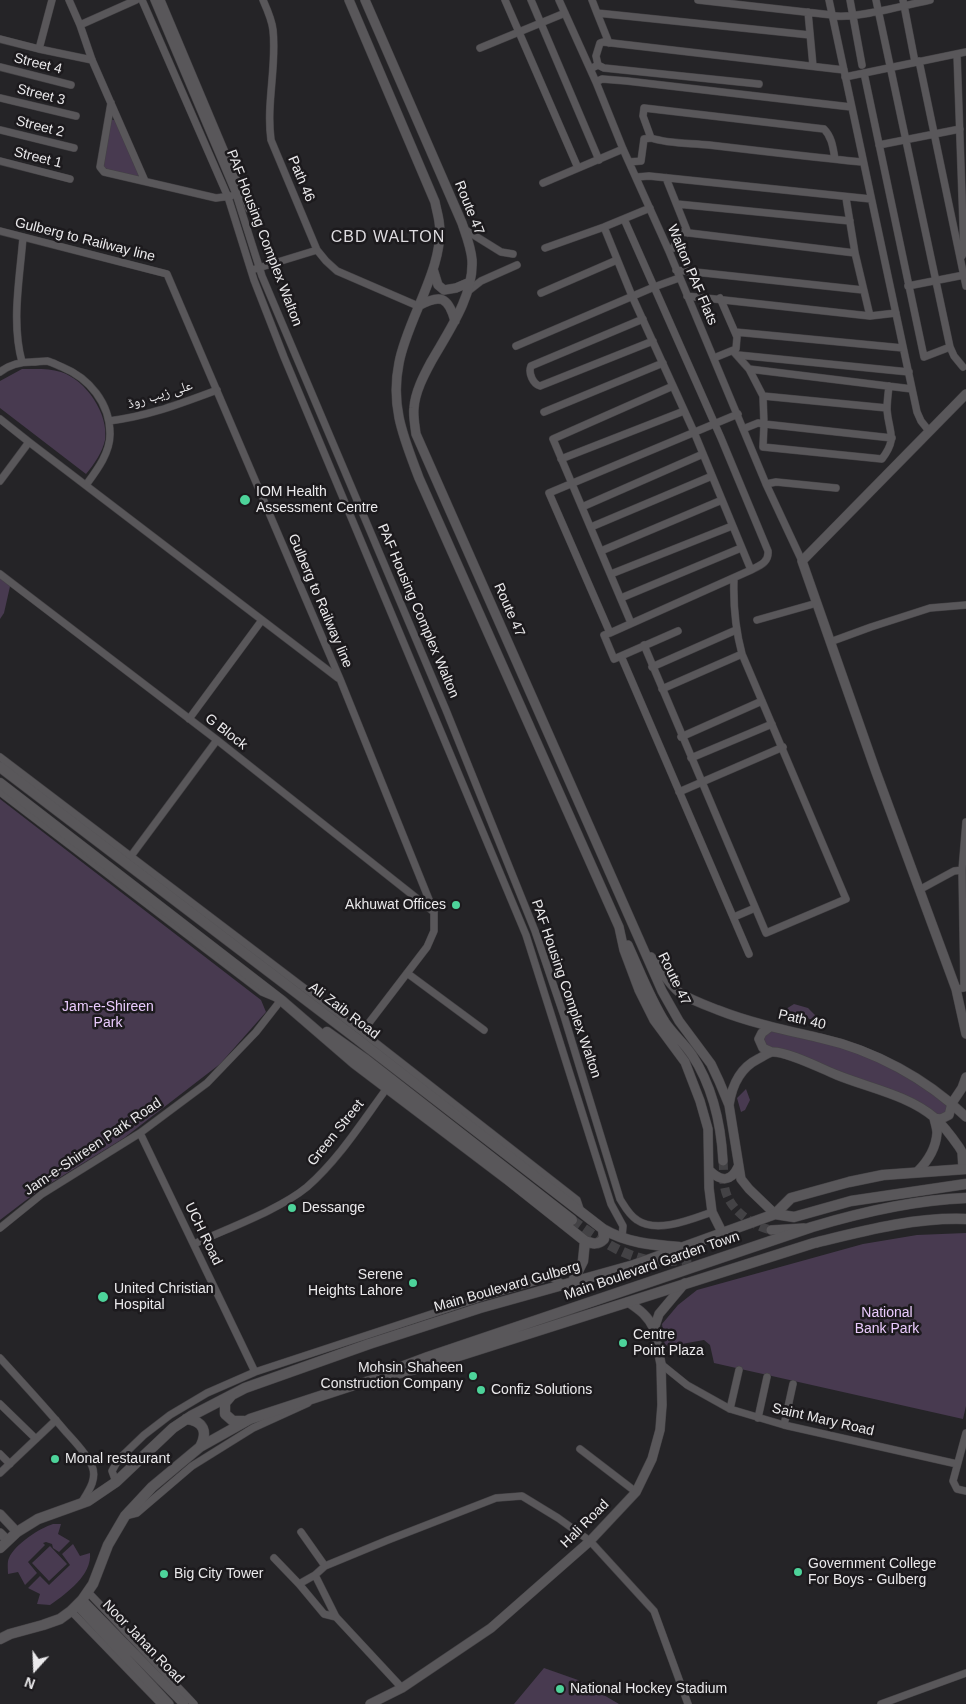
<!DOCTYPE html>
<html>
<head>
<meta charset="utf-8">
<style>
	body { margin:0 }
	#map { position:relative; width:966px; height:1704px; overflow:hidden; background:#252427; font-family:Arial,sans-serif }
	canvas { display:block }
	.north { position:absolute; left:10px; top:1644px; width:50px; height:50px; -webkit-text-stroke:4px #1c1a1d; paint-order:stroke; rotate:200deg; font-size:14px; font-weight:700; line-height:20px; text-align:center; color:#ebeaec }
	.north::after { content:''; display:block; margin:auto; width:18px; height:22px; background:#ebeaec; clip-path:polygon(50% 0,100% 100%,50% 72%,0 100%) }
</style>
</head>
<body>
<div id="map">
<canvas width="966" height="1704"></canvas>
<div class="north">N</div>
</div>
<script>
const ctx = document.querySelector('canvas').getContext('2d');
ctx.lineJoin = 'round';
function paint(path, color) {
  ctx.fillStyle = color;
  ctx.fill(path, 'evenodd');
}
function trace(path, color, width, dash) {
  ctx.strokeStyle = color;
  ctx.lineWidth = width;
  ctx.lineCap = dash ? 'butt' : 'round';
  ctx.setLineDash(dash || []);
  ctx.stroke(path);
}
function drawText(font, color, halo, rows, align = 'center') {
  ctx.font = font + ' Arial,"Noto Naskh Arabic",sans-serif';
  ctx.lineWidth = 5;
  ctx.setLineDash([]);
  ctx.textBaseline = 'middle';
  ctx.strokeStyle = halo;
  ctx.fillStyle = color;
  for (const [text, x, y, turn = 0] of rows) {
    ctx.save();
    ctx.translate(x, y);
    ctx.rotate((+turn || 0) * Math.PI / 180);
    ctx.textAlign = isNaN(turn) ? turn : align;
    if (halo) ctx.strokeText(text, 0, 0);
    ctx.fillText(text, 0, 0);
    ctx.restore();
  }
}
const green = new Path2D(`
	M110 119 117 121 141 178 103 168Z
	M22 369C35 369 49 368 61 372 86 380 109 414 105 440 102 453 95 463 86 474L0 408V381Z
	M0 574 11 582 4 613 0 619Z
	M0 799 261 1000 266 1012 220 1064 124 1138 38 1191 0 1220Z
	M794 1004 808 1008 822 1022 786 1013V1009Z
	M770 1027 868 1054 952 1103 946 1118 766 1049 760 1036Z
	M746 1089 750 1100 745 1110 741 1112 737 1098Z
	M966 1233V1406L963 1419 714 1363 710 1345 704 1340 665 1347 662 1324 678 1305 697 1290 863 1244 917 1235Z
	M53 1524H61L58 1534 70 1541 59 1552 53 1548 52 1544 46 1542 43 1543 45 1545 28 1562 37 1573 25 1585 18 1572 8 1574C8 1568 7 1562 9 1558 15 1544 40 1528 53 1524Z
	M73 1544 80 1556 90 1553C92 1575 67 1593 50 1605L37 1604 40 1594 28 1588 40 1576 49 1585 70 1565 62 1554Z
	M50 1546 67 1564 49 1581 32 1563Z
	M544 1668 578 1680 619 1704H514Z`);
const tertiaryTunnel = new Path2D(`
	M723 1161C724 1170 723 1180 725 1189 729 1209 752 1226 771 1230`);
const secondaryTunnel = new Path2D(`
	M572 1220C594 1236 619 1254 647 1260 662 1263 678 1260 693 1259`);
const minor = new Path2D(`
	M52 0 39 49 92 60
	M69 0 80 25 92 60 145 181
	M142 0 228 197 254 280 284 357 526 935 611 1204 623 1226 622 1238
	M154 0 236 194 262 276 446 710 535 931 564 1016 620 1199C625 1207 629 1215 637 1220 657 1234 692 1219 712 1212
	M161 0 249 209
	M263 0C267 9 272 20 273 30 277 66 266 103 271 140L317 250 326 261 337 271 418 306
	M505 0 578 168
	M531 0 599 160
	M559 0 596 82 623 149 668 249 766 484 802 561
	M592 0 597 13
	M698 0 832 15C847 21 911 4 930 0
	M829 0 917 412 921 421 929 431
	M850 0 862 65
	M876 0 950 347 954 356 963 367
	M903 0 915 62
	M808 12 813 66
	M80 25 136 0
	M0 39 39 49
	M609 43 597 13 810 35
	M480 48 565 13
	M957 54 964 252 962 256 960 257
	M919 61 966 286
	M598 65 596 56 600 43 603 42 844 70
	M0 67 71 85
	M594 67 598 65 604 68 759 84
	M864 73 924 357 950 347
	M845 77 966 52
	M596 82 602 79 627 81 851 107
	M0 98 76 116
	M111 103 100 167 104 172 216 198 231 196
	M0 130 74 148
	M879 145 960 129
	M835 159C833 148 832 137 824 129L644 108 643 116 651 138C669 144 690 143 709 145 760 151 811 157 862 162
	M0 161 70 179
	M629 162 641 161 644 139 651 138
	M637 177 649 176 871 199
	M666 178 688 233
	M543 183 623 149
	M846 198 855 253 870 316
	M677 204 850 221
	M604 227 632 296 694 432 751 570
	M464 229 501 252 513 254
	M0 231 167 274 340 679 434 912V931L427 947 362 1032
	M545 248 604 227 650 208
	M668 249 674 248 677 234 681 232 855 253
	M255 269 317 250
	M676 270 863 290
	M908 286 964 275
	M467 292 481 281 517 265
	M541 293 617 260
	M687 296 870 316 896 313
	M643 319 531 366C528 373 533 384 540 386L653 341
	M735 332 903 348
	M516 346 654 287 679 278
	M733 351 749 369 912 389
	M738 355 909 372
	M714 358 736 349 737 337 720 298
	M22 362C11 322 20 277 23 237
	M0 372C9 365 21 362 32 362 37 362 42 361 47 361 52 362 57 365 62 367 89 378 110 403 110 434 110 453 97 470 86 485
	M889 386C888 394 887 402 887 410 889 434 898 437 882 459L763 447 764 424 892 438
	M763 396 887 408
	M544 412 663 363
	M738 414 549 493 610 633 604 635 614 659 621 656 749 954
	M0 419 29 442
	M109 421C149 416 179 404 217 390
	M743 429 758 423 764 424 763 396 749 369
	M561 459 684 411
	M0 481 29 442 338 678
	M766 484 776 482 836 488
	M582 507 703 454
	M591 527 712 476
	M601 551 722 500
	M0 574 217 740 434 912
	M611 574 732 526
	M621 598 741 548
	M757 620 817 603
	M631 623 553 439 673 386
	M610 633 751 570C761 565 769 562 768 551L721 438 624 219
	M830 642 871 627 930 608 966 605
	M644 645 766 933 846 899 742 654C735 628 733 605 734 578
	M621 656 678 631
	M652 667 736 630
	M662 689 742 654
	M189 719 262 620
	M681 737 762 701
	M0 757 362 1032 577 1200 581 1212
	M691 758 772 724
	M0 792 262 992 281 1000 256 1032 207 1083 140 1133 42 1194 0 1228
	M679 792 783 747
	M131 856 217 740
	M919 890 954 871 962 870
	M734 917 755 908
	M407 973 484 1030
	M956 989 964 988 962 870 966 822
	M140 1133 255 1372
	M194 1244C228 1228 279 1210 307 1187 339 1159 362 1122 387 1088
	M0 1358C22 1382 45 1407 66 1432 75 1442 87 1454 92 1466 98 1480 87 1493 80 1505
	M661 1364 687 1385 730 1409 784 1425 957 1464
	M0 1404 36 1439
	M730 1409 739 1370
	M758 1418 767 1377
	M784 1425 793 1384
	M966 1433 953 1481 957 1489 966 1491
	M580 1449 636 1492
	M0 1454 10 1464
	M0 1473 56 1420
	M116 1482 112 1471 118 1460 144 1435 170 1415 207 1393 255 1372 483 1297 551 1277 565 1285
	M125 1516 137 1513 192 1466 253 1428 308 1403
	M301 1532 325 1566
	M274 1558 299 1584 324 1614 336 1617
	M315 1575 336 1617 402 1688
	M299 1584 315 1575 325 1566 388 1540 496 1498 522 1496 558 1518 590 1541 654 1611 688 1704
	M88 1592 194 1704
	M71 1611 161 1704
	M881 1704 966 1673`);
const tertiary = new Path2D(`
	M349 0 435 202C436 208 438 214 439 221 446 265 407 319 399 363 390 407 404 438 419 478L619 927 624 950 639 990 654 1020 685 1062 700 1101 708 1129 709 1188 712 1212 723 1234
	M365 0 462 223C466 235 471 247 472 260 474 296 448 332 431 362 424 375 415 392 414 408 413 416 415 426 416 434L662 991 679 1021 711 1064 719 1081 729 1105 741 1179 749 1189 775 1214
	M433 269 438 285 444 290 456 288 470 282
	M418 306C440 294 448 296 455 321
	M966 394 802 561 876 772 956 989 966 1034
	M628 945C640 971 650 998 665 1022 673 1034 684 1043 692 1055 713 1087 721 1123 723 1161
	M651 957C660 968 668 984 680 993 691 1000 705 1005 718 1010 751 1023 785 1030 820 1038 874 1050 927 1079 966 1117
	M770 1027 762 1033 759 1039 763 1048 772 1052
	M729 1105C732 1085 740 1068 758 1059 762 1057 768 1053 772 1052 787 1051 822 1069 837 1075 869 1088 908 1095 935 1118 944 1126 952 1137 959 1147L962 1152 963 1169
	M709 1170C721 1182 731 1182 738 1167
	M917 1172C927 1162 936 1148 937 1133 937 1128 935 1123 934 1118L941 1119 949 1115 952 1103 962 1088 966 1077
	M771 1230 804 1228
	M628 1302C640 1310 648 1316 654 1329
	M0 1514 17 1532
	M0 1533 7 1540
	M82 1600 184 1704
	M77 1605 169 1704
	M370 1704 402 1688 491 1628 590 1541 636 1492 652 1459 660 1430 662 1405 661 1364 654 1329 659 1314 685 1283`);
const secondary = new Path2D(`
	M0 767 356 1038 603 1229C627 1243 652 1245 679 1247
	M0 783 281 1000 354 1063 507 1179 585 1241 583 1261 572 1283
	M327 1032 365 1059 572 1220
	M775 1214 794 1217 851 1201 966 1184
	M585 1241C593 1244 598 1245 604 1239L603 1229
	M396 1369 428 1357 812 1227C862 1212 914 1200 966 1198
	M231 1396 225 1403V1414L233 1421H244
	M186 1419C204 1421 208 1432 200 1447
	M0 1548 17 1532 38 1519 88 1501 116 1482 173 1428 191 1416 245 1388 369 1344 480 1308 634 1265 775 1214 791 1198 849 1182 883 1175 966 1169
	M0 1639 10 1634 43 1625 60 1619 71 1611 82 1600 93 1584 108 1545 125 1516 152 1487 200 1447 250 1419 354 1385 427 1366 814 1243C863 1231 915 1217 966 1219`);
const markers = [
	[245,500,6,"#4dd39a"],
	[456,905,5,"#4dd39a"],
	[292,1208,5,"#4dd39a"],
	[413,1283,5,"#4dd39a"],
	[103,1297,6,"#4dd39a"],
	[623,1343,5,"#4dd39a"],
	[473,1376,5,"#4dd39a"],
	[481,1390,5,"#4dd39a"],
	[55,1459,5,"#4dd39a"],
	[798,1572,5,"#4dd39a"],
	[164,1574,5,"#4dd39a"],
	[560,1689,5,"#4dd39a"]
];
const streetNames = [
	["Street 4",38,64,14],
	["Street 3",41,95,14],
	["Street 2",40,127,14],
	["Street 1",38,158,14],
	["Path 46",301,179,67],
	["Route 47",469,208,68],
	["PAF Housing Complex Walton",264,238,69],
	["Gulberg to Railway line",85,240,14],
	["Walton PAF Flats",692,275,67],
	["علی زیب روڈ",160,395,-17],
	["Gulberg to Railway line",320,601,67],
	["Route 47",509,610,66],
	["PAF Housing Complex Walton",418,611,67],
	["G Block",226,732,38],
	["Route 47",674,979,64],
	["PAF Housing Complex Walton",566,989,71],
	["Ali Zaib Road",344,1011,37],
	["Path 40",802,1020,13],
	["Green Street",336,1133,-51],
	["Jam-e-Shireen Park Road",93,1147,-34],
	["UCH Road",203,1234,64],
	["Main Boulevard Garden Town",652,1266,-19],
	["Main Boulevard Gulberg",507,1287,-16],
	["Saint Mary Road",823,1420,13],
	["Hali Road",585,1524,-45],
	["Noor Jahan Road",143,1642,46]
];
const poiNames = [
	["IOM Health",256,492],
	["Assessment Centre",256,508],
	["Akhuwat Offices",446,905,"right"],
	["Dessange",302,1208],
	["Serene",403,1275,"right"],
	["Heights Lahore",403,1291,"right"],
	["United Christian",114,1289],
	["Hospital",114,1305],
	["Centre",633,1335],
	["Point Plaza",633,1351],
	["Mohsin Shaheen",463,1368,"right"],
	["Construction Company",463,1384,"right"],
	["Confiz Solutions",491,1390],
	["Monal restaurant",65,1459],
	["Government College",808,1564],
	["For Boys - Gulberg",808,1580],
	["Big City Tower",174,1574],
	["National Hockey Stadium",570,1689]
];
const parkNames = [
	["Jam-e-Shireen",108,1007],
	["Park",108,1023],
	["National",887,1313],
	["Bank Park",887,1329]
];
const quarterNames = [
	["CBD WALTON",388,238]
];
paint(green, '#483a50');
trace(tertiaryTunnel, '#434245', 9, [9, 4.5]);
trace(secondaryTunnel, '#434245', 10, [10, 5]);
trace(minor, '#444245', 8);
trace(tertiary, '#444245', 10);
trace(secondary, '#444245', 11);
trace(minor, '#59575a', 7);
trace(tertiary, '#59575a', 9);
trace(secondary, '#59575a', 10);
for (const [x, y, r, color] of markers) {
  const dot = new Path2D();
  dot.arc(x, y, r, 0, 2 * Math.PI);
  ctx.fillStyle = color;
  ctx.fill(dot);
  trace(dot, '#1c1a1d', 2);
}
drawText('14px', '#ebeaec', '#1c1a1d', streetNames);
drawText('14px', '#ebeaec', '#1c1a1d', poiNames, 'left');
drawText('14px', '#eacbfd', '#1c1a1d', parkNames);
ctx.letterSpacing = '1px';
drawText('16px', '#dedce0', '#1c1a1d', quarterNames);
ctx.letterSpacing = '0px';
</script>
</body>
</html>
